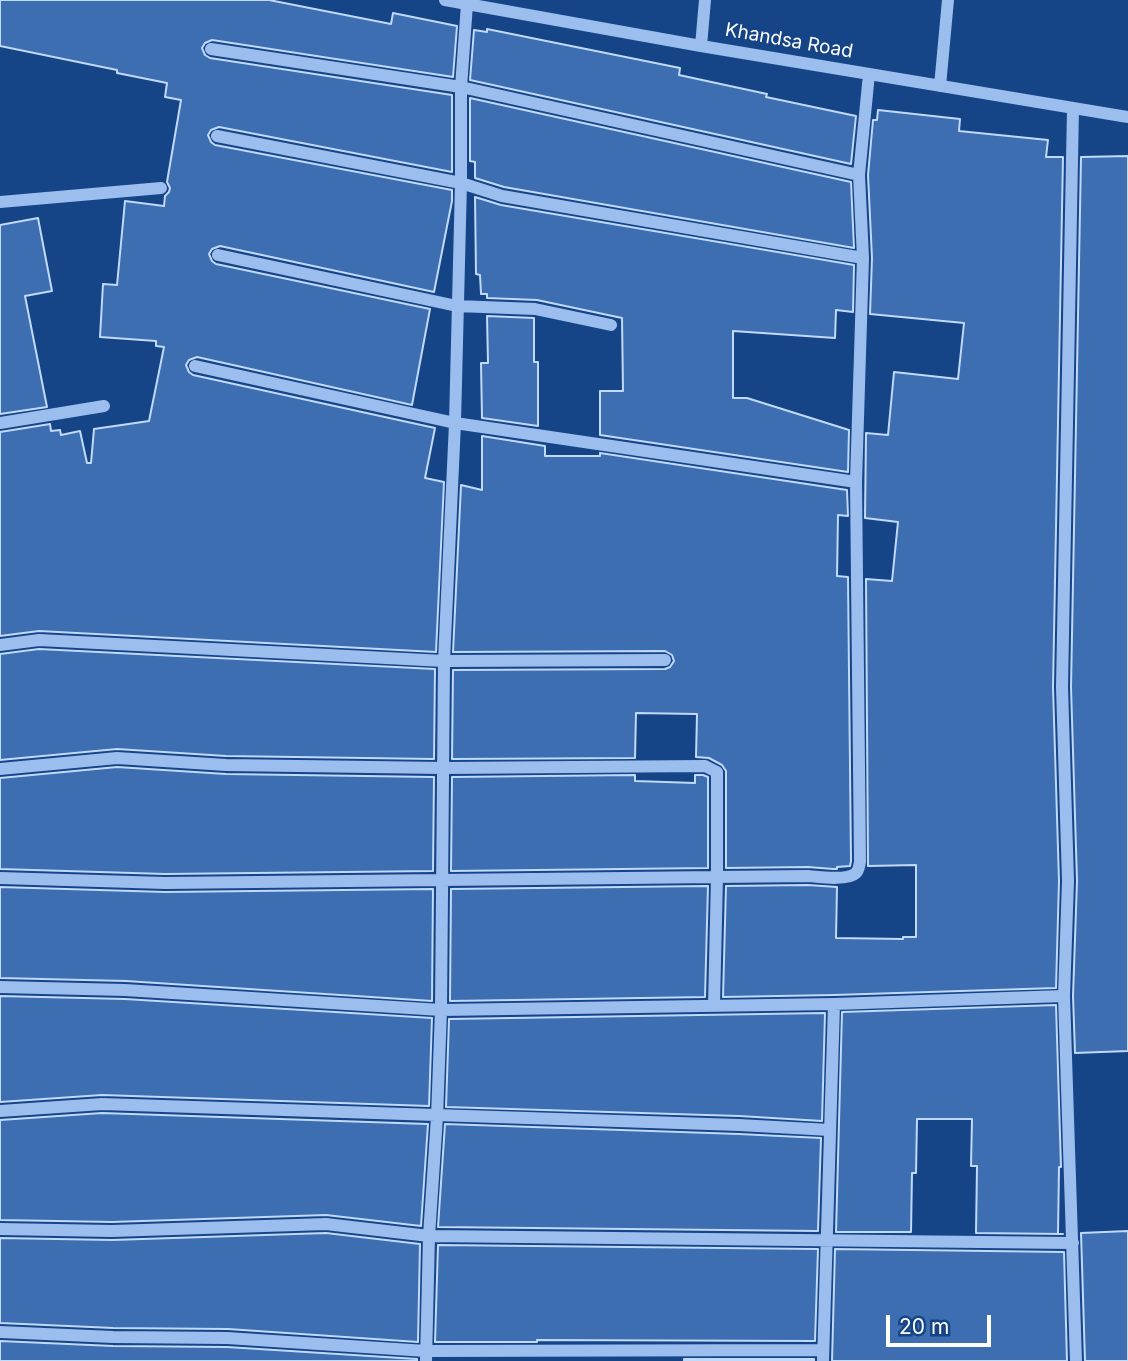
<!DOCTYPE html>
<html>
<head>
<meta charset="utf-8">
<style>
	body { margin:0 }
	#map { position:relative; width:1128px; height:1361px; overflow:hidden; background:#154487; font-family:Inter,sans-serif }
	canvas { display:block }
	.scale { position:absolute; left:886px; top:1315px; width:105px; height:32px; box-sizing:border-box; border:4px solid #fff; border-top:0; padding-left:9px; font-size:21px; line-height:24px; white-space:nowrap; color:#fff; -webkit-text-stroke:5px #154487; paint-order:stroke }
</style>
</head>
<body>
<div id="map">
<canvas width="1128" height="1361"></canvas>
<div class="scale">20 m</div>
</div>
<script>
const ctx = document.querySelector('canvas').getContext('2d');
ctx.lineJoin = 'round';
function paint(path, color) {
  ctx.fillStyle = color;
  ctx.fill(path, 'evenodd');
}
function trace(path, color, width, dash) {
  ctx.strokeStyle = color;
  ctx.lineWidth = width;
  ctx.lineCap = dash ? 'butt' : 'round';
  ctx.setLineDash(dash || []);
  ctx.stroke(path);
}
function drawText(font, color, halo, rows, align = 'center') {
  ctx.font = font + ' Inter,sans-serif';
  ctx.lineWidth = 5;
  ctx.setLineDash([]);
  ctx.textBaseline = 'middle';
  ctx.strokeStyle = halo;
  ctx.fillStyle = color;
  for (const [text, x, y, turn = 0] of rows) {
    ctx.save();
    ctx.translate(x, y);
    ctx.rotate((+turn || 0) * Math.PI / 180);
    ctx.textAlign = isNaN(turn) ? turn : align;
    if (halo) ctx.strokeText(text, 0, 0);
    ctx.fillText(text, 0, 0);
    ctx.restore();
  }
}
const building = new Path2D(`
	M0 0H269L391 24 393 13 457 26 453 77 212 40 205 43 202 48 205 55 210 58 452 95V172L219 127 211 130 208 135 211 142 215 145 452 190V201L434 292 220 246 212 249 209 254 212 261 216 264 430 309 412 405 197 357 189 360 186 365 189 372 193 375 435 428 425 478 444 482 436 652 39 631 0 636V432L50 424 51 431 60 430 61 435 80 431 87 463H91L94 429 149 421 164 347 156 346V341L100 337 103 284 117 285 125 201 164 206 165 196 169 192 170 188 167 182 181 100 165 97 167 83 117 73V70L0 46Z
	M487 29 680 68 679 75 767 94 766 97 856 116 851 164 470 80 474 30 487 32Z
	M470 98 851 182 854 248 504 187 475 178V162L470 161Z
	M878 110 960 119 959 131 1048 140 1046 157H1063L1053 687 1059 881 1056 988 834 995 723 997 726 886 808 885 837 887 836 938 903 939V937H916V865L868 866 866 579 892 581 898 522 865 518 866 433 888 435 894 372 958 379 964 323 870 314 872 258 868 175 873 120H877Z
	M1128 156V1051L1075 1053 1073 996 1077 881 1071 687 1081 157Z
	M475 197 501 205 854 265 853 312 836 310 835 338 733 331V398H747L849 430 848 472 600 435V391H623L622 318 537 300 487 298V294H481L480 275 476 274Z
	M38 218 52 291 25 296 47 407 0 414V225Z
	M487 316 534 318V362H538V426L482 418 481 363H488Z
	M482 436 545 446V456H600V453L847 490 848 516 838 515 837 576 848 577 851 861 850 866 837 867V869H833L808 867 726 868V771L722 765 709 758 696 757 697 714 636 713 635 758 452 759 453 670 665 669 670 667 674 661 672 655 665 651 453 652 461 485 482 490Z
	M39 649 435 669 434 759 226 756 117 749 0 760V654Z
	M117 767 226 774 434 777 433 871 165 874 0 869V778Z
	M635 775V781L695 783V775H703L708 777V868L451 871 452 777Z
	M708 886 705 997 450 1001 451 889Z
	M0 887 165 892 433 889 432 1001 126 981 0 978Z
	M0 996 125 999 432 1018 429 1106 102 1095 0 1102Z
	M1056 1005 1061 1167H1059L1058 1234H1063L976 1233 977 1166H971L972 1119H917L916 1173H912L911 1232H836L842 1012Z
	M825 1013 822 1121 739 1116 446 1107 449 1019Z
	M102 1113 428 1124 421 1226 326 1215 112 1222 0 1220V1120Z
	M445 1124 739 1134 821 1138 818 1231 438 1227Z
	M1128 1231V1361H1085L1081 1233Z
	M326 1233 420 1244 418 1342 228 1329 113 1328 0 1323V1238L112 1240Z
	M438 1245 818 1249 815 1341 537 1340V1342H435Z
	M835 1249 1064 1252 1067 1361H832Z
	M0 1341 113 1346 227 1347 417 1359V1361H0Z
	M684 1359H814V1361H684Z`);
const minor = new Path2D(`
	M445 0 701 46 1128 117
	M701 46 705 0
	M211 49 461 87 859 175
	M940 86 948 0
	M1073 108 1062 687 1068 881 1064 996 1076 1361
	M217 136 461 183 502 196 863 258
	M0 202 161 188
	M218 255 457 306 535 309 611 325
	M195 366 455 423 856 482
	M0 423 104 406
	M0 645 39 640 444 661 665 660
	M0 769 117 758 226 765 443 768 705 766 717 772V877L714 1005
	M0 878 165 883 808 876C819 877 848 881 856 873 859 870 859 866 860 862L856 482 863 258 859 175 869 74
	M0 987 125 990 441 1010 834 1004 1064 996
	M0 1111 102 1104 739 1125 830 1130
	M0 1229 112 1231 326 1224 429 1236 1073 1243
	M0 1332 113 1337 227 1338 426 1351 822 1350
	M426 1361 429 1236 437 1117 441 1010 444 661 455 423 461 183V87L467 4
	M823 1361 834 1004`);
const streetNames = [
	["Khandsa Road",789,41,10]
];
paint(building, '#3d6eb1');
trace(building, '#c1d9fb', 2);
trace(minor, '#9bbeee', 12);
drawText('19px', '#fff', '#154487', streetNames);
</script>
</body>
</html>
